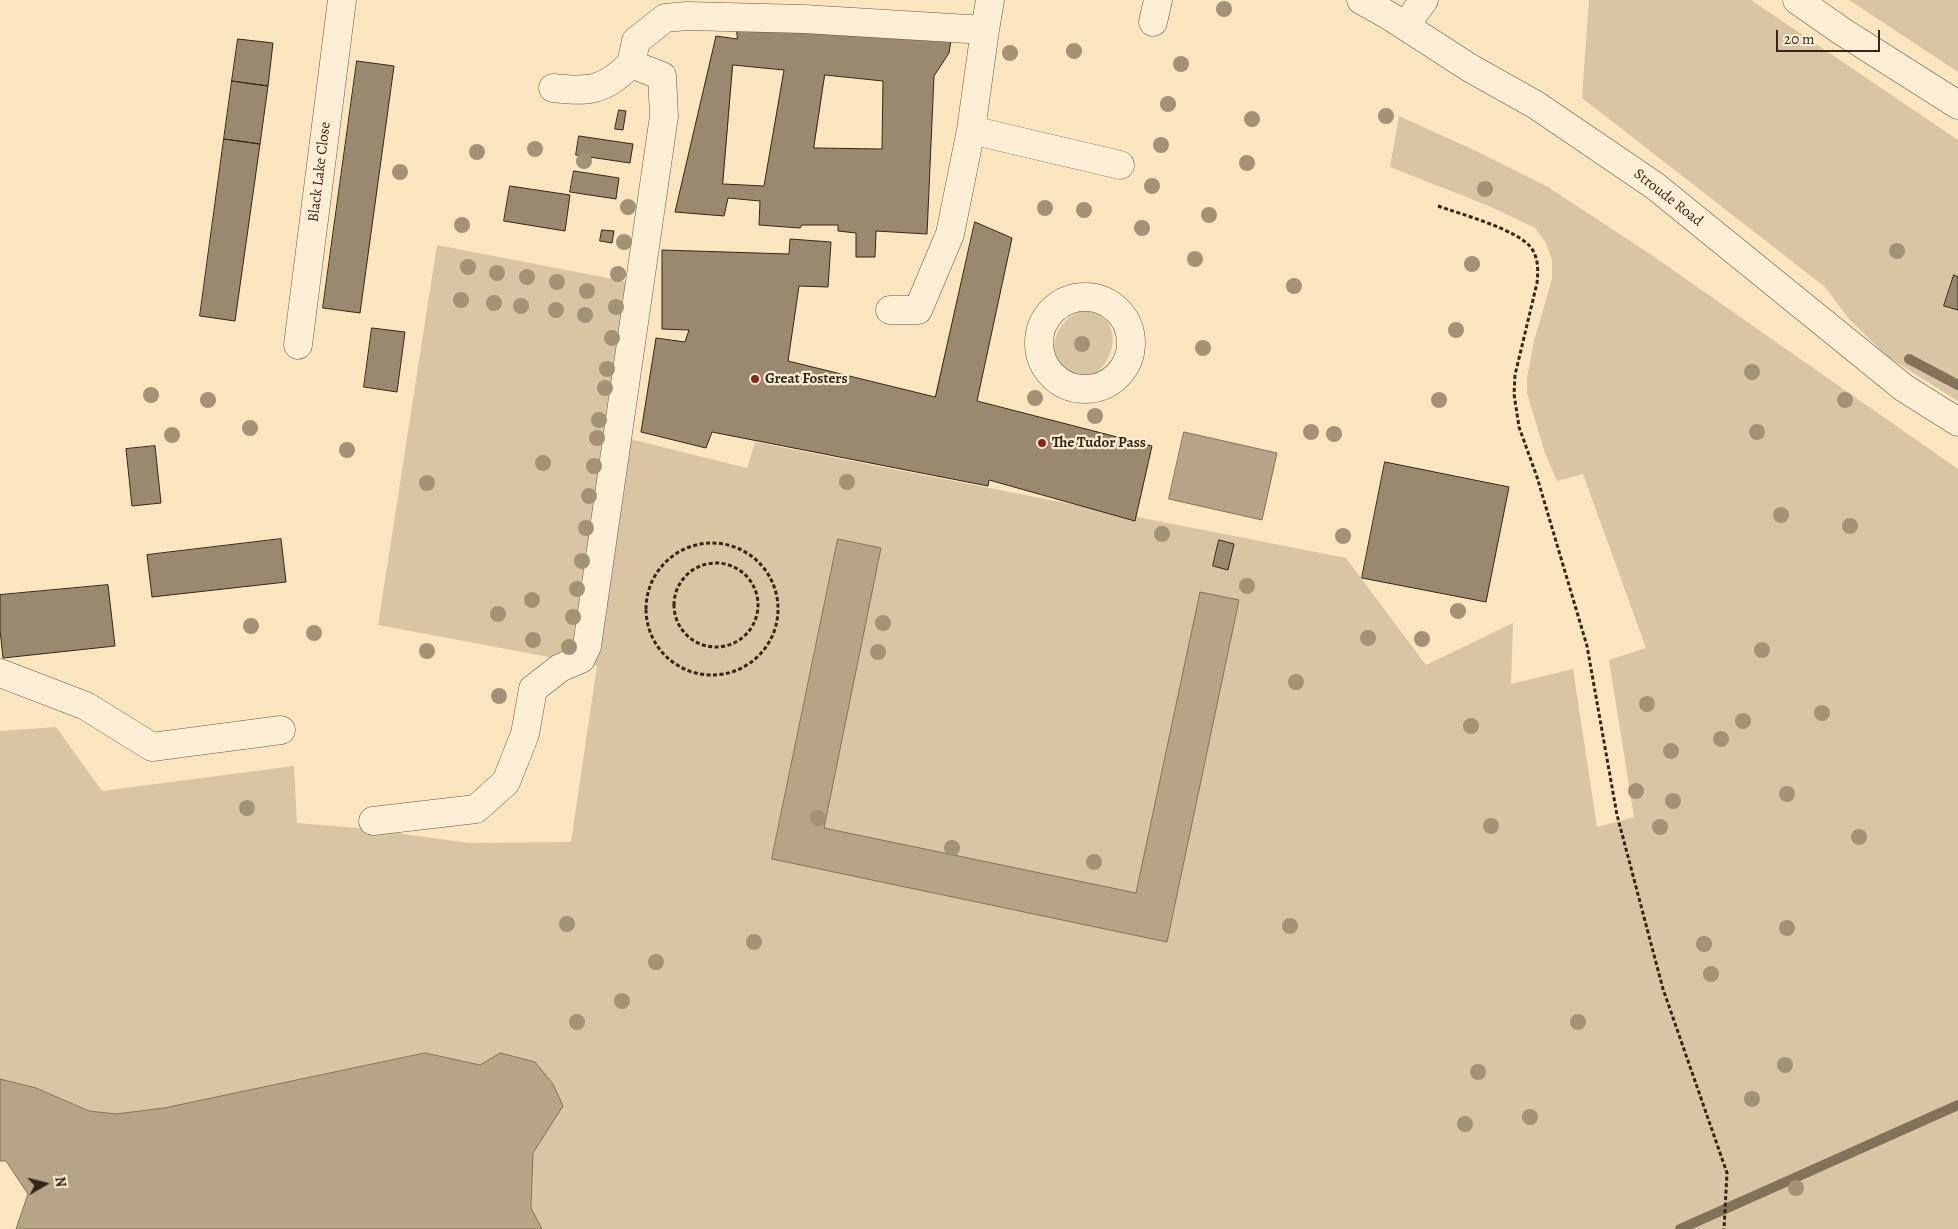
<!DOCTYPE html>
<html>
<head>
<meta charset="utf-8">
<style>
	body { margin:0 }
	#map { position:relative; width:1958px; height:1229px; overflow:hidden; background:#fae5bf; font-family:Alegreya,serif }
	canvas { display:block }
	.north { position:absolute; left:20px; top:1159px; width:50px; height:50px; -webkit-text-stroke:4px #fceed5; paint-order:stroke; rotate:82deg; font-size:14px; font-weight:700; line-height:20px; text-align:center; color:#352618 }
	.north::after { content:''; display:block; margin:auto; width:18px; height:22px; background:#352618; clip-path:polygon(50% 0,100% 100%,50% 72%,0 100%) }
	.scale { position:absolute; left:1776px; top:30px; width:104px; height:22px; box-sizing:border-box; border:2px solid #352618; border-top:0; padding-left:6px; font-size:15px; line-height:18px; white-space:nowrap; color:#352618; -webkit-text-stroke:4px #fceed5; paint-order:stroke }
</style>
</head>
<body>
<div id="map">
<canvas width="1958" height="1229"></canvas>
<div class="north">N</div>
<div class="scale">20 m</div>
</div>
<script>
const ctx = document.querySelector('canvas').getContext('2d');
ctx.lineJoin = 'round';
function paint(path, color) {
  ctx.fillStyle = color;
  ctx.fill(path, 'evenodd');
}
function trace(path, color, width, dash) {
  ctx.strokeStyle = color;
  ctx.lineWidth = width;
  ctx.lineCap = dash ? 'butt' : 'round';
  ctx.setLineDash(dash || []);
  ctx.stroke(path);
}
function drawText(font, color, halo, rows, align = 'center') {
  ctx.font = font + ' Alegreya,serif';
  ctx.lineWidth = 4.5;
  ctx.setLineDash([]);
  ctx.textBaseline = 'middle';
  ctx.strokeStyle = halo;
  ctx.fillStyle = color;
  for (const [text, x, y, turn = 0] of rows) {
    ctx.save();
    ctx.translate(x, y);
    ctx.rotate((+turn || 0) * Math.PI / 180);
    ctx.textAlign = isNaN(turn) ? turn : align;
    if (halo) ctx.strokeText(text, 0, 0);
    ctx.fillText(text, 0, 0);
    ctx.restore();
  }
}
const green = new Path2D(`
	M1589 0H1751L1958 140V401L1888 357 1849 319 1825 287 1582 98Z
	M1849 0H1958V72Z
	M1399 116 1476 151 1548 187 1650 254 1958 469V1229H542L531 1208 533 1152 563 1106 553 1084 535 1062 500 1053 480 1065 424 1053 164 1108 116 1114 89 1111 36 1088 0 1079V731L56 727 102 791 294 766 297 823 359 828 469 843 571 842 597 666 378 625 437 245 649 286 626 438 747 468 755 442 1346 558 1426 665 1513 623 1511 684 1573 669 1597 827 1634 817 1609 660 1646 648 1583 474 1557 481 1545 453 1527 393V378L1534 341 1552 279V260L1546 243 1535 228 1489 206 1390 167Z
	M1084 310C1144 318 1097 409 1061 367 1044 347 1061 315 1084 310Z`);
const water = new Path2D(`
	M1184 432 1277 453 1262 520 1169 499Z
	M838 539 881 548 824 828 1136 893 1200 592 1239 600 1167 942 772 859Z
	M425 1053 480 1065 500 1053 535 1062 553 1084 563 1106 533 1153 531 1208 542 1229H16L28 1194 6 1161H0V1079L36 1088 89 1111 116 1114 164 1108Z`);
const stream = new Path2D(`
	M1909 359 1958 385
	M1680 1229 1958 1105`);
const building = new Path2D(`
	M737 29 951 40 949 53 934 76 927 234 876 231 875 257H856V233L838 231V225H802L800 228 759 225 760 201 728 198 724 216 675 212 716 36 737 39ZM733 65 784 70 764 186 723 184ZM825 75 883 81 882 149 814 148Z
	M238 39 273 43 268 86 232 81Z
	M357 61 394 66 360 313 323 308Z
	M232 81 268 86 260 144 224 139Z
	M619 110 626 111 623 130 615 129Z
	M579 136 633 144 630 163 576 155Z
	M224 139 260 144 235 321 200 316Z
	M574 171 619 178 616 199 570 192Z
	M510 186 570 195 565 231 504 221Z
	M975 222 1012 238 977 401 1152 446 1135 521 989 480 988 486 712 432 706 448 641 432 656 338 685 342 689 330 662 329V250L789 254 790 239 831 242 828 287 799 286 788 361 935 397Z
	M602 230 614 231 612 243 600 241Z
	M1954 275 1958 277V310L1944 306Z
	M372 328 405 332 397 392 364 387Z
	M155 446 161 503 132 506 126 449Z
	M1385 462 1509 487 1486 602 1362 578Z
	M281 539 286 582 152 597 147 555Z
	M1219 540 1234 544 1228 570 1213 566Z
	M108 585 115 646 3 658 0 630V595Z`);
const path = new Path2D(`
	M1438 206C1460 214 1520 230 1532 249 1539 260 1538 272 1537 283L1515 375 1514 394 1519 427 1537 477 1587 646 1617 815 1663 989 1727 1173 1724 1229
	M646 609a66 66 0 1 1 132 0a66 66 0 1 1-132 0Z
	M674 605a42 42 0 1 1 84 0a42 42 0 1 1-84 0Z`);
const minor = new Path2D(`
	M1361 0 1388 15 1470 68 1536 105 1655 186 1904 388 1958 422
	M1797 0 1843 32 1958 105
	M1153 22 1158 0
	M1405 26 1424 0
	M985 30 990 0
	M553 88C589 92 604 91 631 64
	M1039 343a46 46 0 1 1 92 0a46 46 0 1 1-92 0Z
	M890 310H918L950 234 971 130 1120 165
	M298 345 342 0
	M0 673 86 706 152 747 281 730
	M373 821 476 809 506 782 525 734 533 689 560 668 581 659 587 646 664 116 662 76 631 64 636 41 665 18 687 16 804 19 985 30 971 130`);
const trees = [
	[1224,9],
	[1074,51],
	[1010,53],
	[1181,64],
	[1168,104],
	[1386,116],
	[1252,119],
	[1161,145],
	[535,149],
	[477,152],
	[584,161],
	[1247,163],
	[400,172],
	[1152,186],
	[1485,189],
	[628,207],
	[1045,208],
	[1084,210],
	[1209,215],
	[462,225],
	[1142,228],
	[624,242],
	[1897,251],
	[1195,259],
	[1472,264],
	[468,267],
	[497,273],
	[618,274],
	[527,277],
	[557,282],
	[1294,286],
	[587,291],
	[461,300],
	[494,303],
	[521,306],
	[616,307],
	[556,310],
	[585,315],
	[1456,330],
	[612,338],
	[1082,344],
	[1203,348],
	[607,369],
	[1752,372],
	[605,388],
	[151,395],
	[1035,398],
	[208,400],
	[1439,400],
	[1845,400],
	[1095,416],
	[599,420],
	[250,428],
	[1311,432],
	[1757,432],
	[1334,434],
	[172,435],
	[597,438],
	[347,450],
	[543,463],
	[594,466],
	[847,482],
	[427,483],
	[589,496],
	[1781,515],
	[1850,526],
	[586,528],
	[1162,534],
	[1343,536],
	[582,561],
	[1247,586],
	[577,589],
	[532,600],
	[1458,611],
	[498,614],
	[573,617],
	[883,623],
	[251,626],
	[314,633],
	[1368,638],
	[1422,639],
	[533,640],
	[569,647],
	[1762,650],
	[427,651],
	[878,652],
	[1296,682],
	[499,696],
	[1647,704],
	[1822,713],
	[1743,721],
	[1471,726],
	[1721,739],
	[1671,751],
	[1636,791],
	[1787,794],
	[1673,801],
	[247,808],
	[818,818],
	[1491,826],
	[1660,827],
	[1859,837],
	[952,848],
	[1094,862],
	[567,924],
	[1290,926],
	[1787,928],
	[754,942],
	[1704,944],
	[656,962],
	[1711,974],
	[622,1001],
	[577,1022],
	[1578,1022],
	[1785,1065],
	[1478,1072],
	[1752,1099],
	[1530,1117],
	[1465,1124],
	[1796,1188]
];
const markers = [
	[755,379,5,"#8f2418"],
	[1042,443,5,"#8f2418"]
];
const streetNames = [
	["Black Lake Close",320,172,-83],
	["Stroude Road",1668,198,38]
];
const poiNames = [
	["Great Fosters",765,379],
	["The Tudor Pass",1052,443]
];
paint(green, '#d9c5a3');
paint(water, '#b7a486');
trace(water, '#83725a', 1);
trace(stream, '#83725a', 10);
paint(building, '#9b896f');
trace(building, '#352618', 1);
trace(minor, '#665642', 29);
trace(path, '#352618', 3, [4, 2.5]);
trace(minor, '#fceed5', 28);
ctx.fillStyle = '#a49276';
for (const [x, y] of trees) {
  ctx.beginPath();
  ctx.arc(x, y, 8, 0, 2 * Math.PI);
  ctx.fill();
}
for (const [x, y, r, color] of markers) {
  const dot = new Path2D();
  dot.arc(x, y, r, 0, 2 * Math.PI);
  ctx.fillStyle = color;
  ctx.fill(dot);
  trace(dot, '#fceed5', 2);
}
drawText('15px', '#352618', '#fceed5', streetNames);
drawText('bold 15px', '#352618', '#fceed5', poiNames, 'left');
</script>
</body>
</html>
